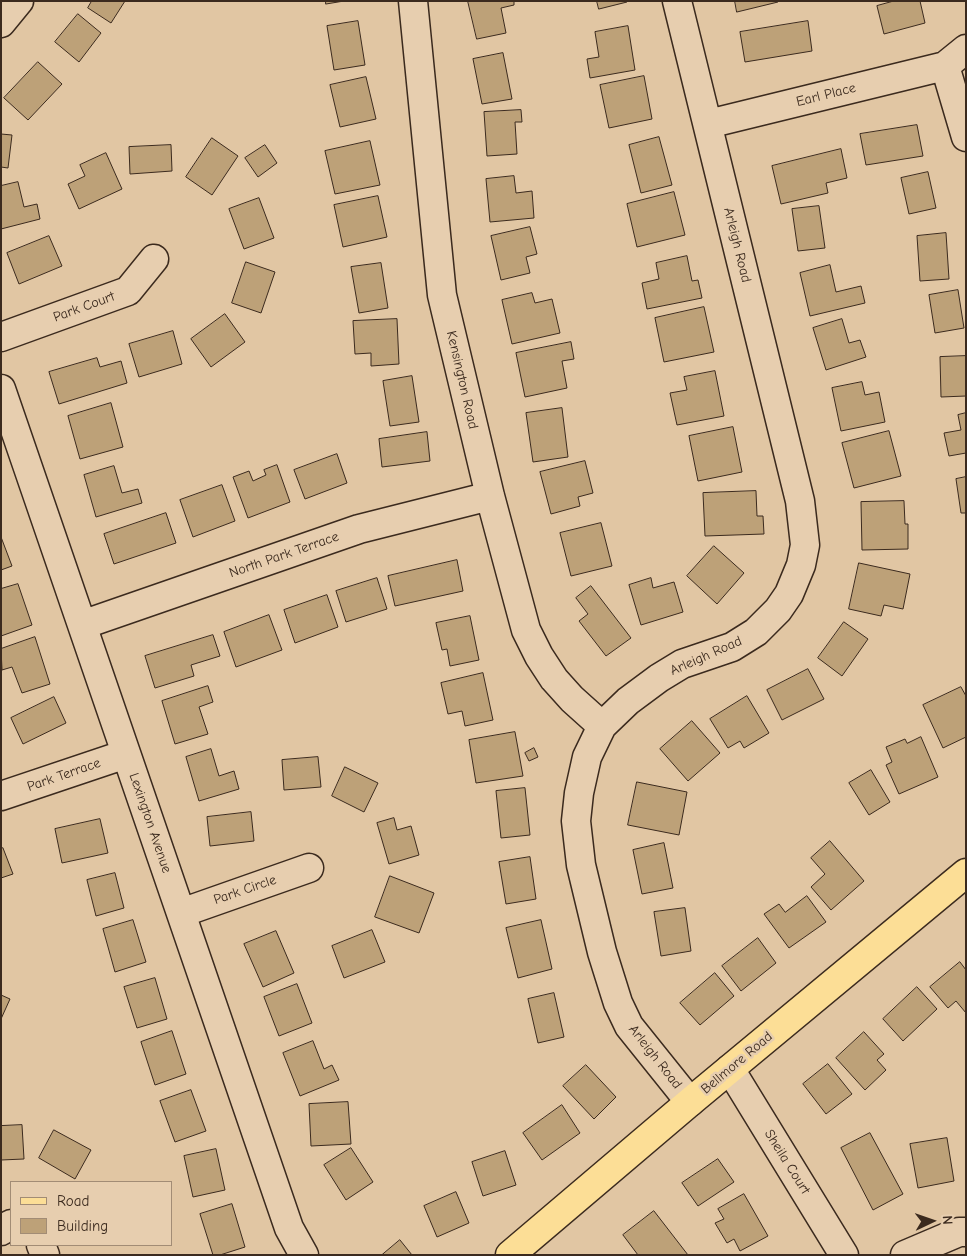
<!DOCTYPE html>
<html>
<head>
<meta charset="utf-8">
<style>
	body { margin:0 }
	#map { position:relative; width:967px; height:1256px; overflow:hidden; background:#e1c6a3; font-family:"Comic Neue",sans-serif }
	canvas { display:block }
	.frame { position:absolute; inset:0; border:2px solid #3b2a1e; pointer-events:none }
	.legend { position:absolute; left:10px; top:1181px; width:162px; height:65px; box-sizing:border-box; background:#e7ceaf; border:1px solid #a28c75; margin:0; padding:6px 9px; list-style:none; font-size:15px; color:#3b2a1e }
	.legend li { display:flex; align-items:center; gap:10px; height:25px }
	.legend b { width:25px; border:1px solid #a28c75 }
	.north { position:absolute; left:907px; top:1196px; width:50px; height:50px; -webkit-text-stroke:4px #e7ceaf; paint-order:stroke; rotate:87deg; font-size:14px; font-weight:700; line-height:20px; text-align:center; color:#3b2a1e }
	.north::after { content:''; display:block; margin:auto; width:18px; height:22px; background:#3b2a1e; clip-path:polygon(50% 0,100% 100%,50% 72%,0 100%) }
</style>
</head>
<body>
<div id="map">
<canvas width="967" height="1256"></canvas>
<div class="frame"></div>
<ul class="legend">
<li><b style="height:6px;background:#fcde96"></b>Road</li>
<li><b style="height:14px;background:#bda178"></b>Building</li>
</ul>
<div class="north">N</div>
</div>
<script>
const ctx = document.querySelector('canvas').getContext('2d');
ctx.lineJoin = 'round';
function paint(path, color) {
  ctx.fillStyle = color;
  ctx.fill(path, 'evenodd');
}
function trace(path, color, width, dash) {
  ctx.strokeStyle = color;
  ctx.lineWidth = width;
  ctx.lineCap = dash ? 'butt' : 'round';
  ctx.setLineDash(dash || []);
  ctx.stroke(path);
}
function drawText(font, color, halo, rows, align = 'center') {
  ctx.font = font + ' "Comic Neue",sans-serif';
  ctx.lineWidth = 5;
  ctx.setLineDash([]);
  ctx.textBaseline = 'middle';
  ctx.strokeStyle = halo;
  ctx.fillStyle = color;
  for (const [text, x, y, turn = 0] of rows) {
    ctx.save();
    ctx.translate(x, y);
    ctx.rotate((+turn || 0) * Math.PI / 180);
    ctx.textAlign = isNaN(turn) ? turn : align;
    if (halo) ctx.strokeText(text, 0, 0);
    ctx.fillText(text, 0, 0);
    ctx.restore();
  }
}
const building = new Path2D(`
	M92 1H125L111 23 88 8Z
	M326 1H344L326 4Z
	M468 1H514V5L501 8 506 33 477 39Z
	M597 1H626L627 2 599 9Z
	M735 1H778V2L737 12Z
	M894 1H920L925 23 884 34 877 6Z
	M78 14 101 33 79 62 55 42Z
	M358 21 365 65 334 70 327 26Z
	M808 21 812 51 745 62 740 32Z
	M628 26 635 70 590 78 587 59 599 57 595 32Z
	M503 53 512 99 482 104 473 59Z
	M38 62 62 84 28 120 4 98Z
	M644 76 652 119 609 128 600 85Z
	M366 77 376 119 340 127 330 85Z
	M521 110 522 122H515L517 154 487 156 484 112Z
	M917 125 923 156 866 165 860 134Z
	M1 134 12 135 8 168 1 167Z
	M659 137 672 185 641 193 629 145Z
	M212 138 238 156 212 195 186 177Z
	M370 141 380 185 335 194 325 151Z
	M171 145 172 171 130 174 129 147Z
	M265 145 277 163 258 177 245 158Z
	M841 149 847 178 826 183 828 193 781 204 772 166Z
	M106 153 122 189 79 209 68 184 85 176 80 165Z
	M928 172 936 208 909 214 901 178Z
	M514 176 516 193 532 191 534 218 490 222 486 179Z
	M18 182 24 207 37 204 40 219 1 229V186Z
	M674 192 685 235 637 247 627 204Z
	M378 196 387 237 343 247 334 205Z
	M259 198 274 238 244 249 229 209Z
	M819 206 825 248 798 251 792 209Z
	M530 227 537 254 526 257 530 273 501 280 491 236Z
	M946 233 949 279 920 281 917 236Z
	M49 236 62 266 19 284 7 253Z
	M687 256 692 281 698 280 702 298 647 309 642 283 659 279 656 263Z
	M246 262 275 272 261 313 232 303Z
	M381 263 388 308 359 313 351 267Z
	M830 265 836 292 861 286 865 303 810 316 800 273Z
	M958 290 964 328 935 333 929 295Z
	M532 293 535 303 552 299 560 333 512 344 502 300Z
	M704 307 714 352 664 362 655 318Z
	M225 314 245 342 211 367 191 339Z
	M397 319 399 364 371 366V353L355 354 353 321Z
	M842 319 849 343 860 340 866 357 826 370 813 328Z
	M173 331 182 364 139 377 129 344Z
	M571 342 574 359 562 361 567 388 525 397 516 353Z
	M966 356V396L941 397 940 357Z
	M97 358 100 367 121 361 127 383 59 404 49 372Z
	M715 371 724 416 677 425 670 393 687 390 684 377Z
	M412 376 419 422 390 426 383 381Z
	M862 382 865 395 879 392 885 422 841 431 832 388Z
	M111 403 123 447 80 459 68 416Z
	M562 408 568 457 533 462 526 413Z
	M966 413V453L949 456 944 433 961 430 958 415Z
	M733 427 742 472 698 481 689 436Z
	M889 431 901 476 854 488 842 443Z
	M427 432 430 461 382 467 379 439Z
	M337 454 347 483 305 499 294 470Z
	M585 461 593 493 578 497 580 506 551 514 540 472Z
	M277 465 290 502 248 518 233 477 249 471 253 481 266 475 264 470Z
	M114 466 122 493 138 489 142 503 96 517 84 475Z
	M966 477V513H961L956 479Z
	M222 485 235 521 193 537 180 500Z
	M756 491 757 516H763L764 534 705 536 703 493Z
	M904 501 905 524H908V549L862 550 861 502Z
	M166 513 176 543 114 564 104 534Z
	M601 523 612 566 571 576 560 533Z
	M1 537 12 566 1 570Z
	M714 546 744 573 717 604 687 576Z
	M457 560 463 591 395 606 388 576Z
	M859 563 910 574 903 609 884 605 881 616 849 609Z
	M377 578 387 609 346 622 336 591Z
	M651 578 653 588 674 582 683 612 641 625 629 585Z
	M18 584 32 625 1 636V589Z
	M591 586 631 638 606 656 579 621 588 614 576 598Z
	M327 595 338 627 295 643 284 610Z
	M269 615 282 650 236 667 224 632Z
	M470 616 479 660 450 666 447 649 442 650 436 623Z
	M844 622 868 639 842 676 818 658Z
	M213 635 220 656 191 665 194 676 155 688 145 656Z
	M35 637 50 684 22 693 12 667 2 670 1 649Z
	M808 669 824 699 782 720 767 690Z
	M483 673 493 720 465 726 462 711 448 714 441 683Z
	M208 686 213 702 199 707 208 734 175 744 162 701Z
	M961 687 966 696V737L943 748 923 705Z
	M747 696 769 733 744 748 740 741 728 748 710 719Z
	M54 697 66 723 23 744 11 718Z
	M692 721 720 753 688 781 660 749Z
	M515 732 523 776 476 783 469 740Z
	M921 737 938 777 899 794 886 765 892 762 886 747 905 739 907 743Z
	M534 748 538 757 529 761 525 753Z
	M211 749 219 776 234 771 239 789 199 801 186 757Z
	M318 757 321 787 284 790 282 760Z
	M345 767 378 783 364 812 332 796Z
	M871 770 890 802 869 815 849 783Z
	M637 782 687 792 679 835 628 825Z
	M525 788 530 835 501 838 496 791Z
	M251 812 254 841 210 846 207 817Z
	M394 818 397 830 411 826 419 855 389 864 377 823Z
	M100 819 108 853 62 863 55 829Z
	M830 841 864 881 831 910 811 887 825 874 811 858Z
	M664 843 673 888 642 894 633 850Z
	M3 848 13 874 1 878V849Z
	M530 857 536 899 506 904 499 862Z
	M115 873 124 908 96 916 87 880Z
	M390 876 434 893 419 933 375 917Z
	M807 896 826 922 789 948 764 914 779 904 785 912Z
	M685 908 691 951 661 956 654 912Z
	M133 920 146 962 115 972 103 929Z
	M541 920 552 969 518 978 506 928Z
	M372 930 385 962 344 978 332 946Z
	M276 931 294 973 263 987 244 944Z
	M758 938 776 963 741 991 722 966Z
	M960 962 966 970V1013L956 1001 948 1008 930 987Z
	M715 973 734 996 700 1025 680 1003Z
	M155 978 167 1019 137 1028 124 987Z
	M297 984 312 1023 279 1036 264 997Z
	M917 987 937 1009 903 1041 883 1019Z
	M554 993 564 1037 538 1043 528 999Z
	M1 995 10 999 1 1019Z
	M172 1031 186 1074 155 1085 141 1042Z
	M864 1032 884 1054 877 1060 886 1070 865 1090 836 1058Z
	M313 1041 324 1069 332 1065 339 1080 300 1096 283 1053Z
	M828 1064 852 1094 826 1114 803 1084Z
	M586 1065 616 1097 594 1119 563 1086Z
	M191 1090 206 1131 175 1142 160 1101Z
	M348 1102 351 1144 311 1146 309 1104Z
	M562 1105 580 1133 542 1160 523 1133Z
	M22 1125 24 1159 1 1160V1126Z
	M54 1130 91 1150 75 1179 39 1158Z
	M870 1133 903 1194 873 1210 841 1148Z
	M947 1138 954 1181 918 1188 910 1144Z
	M351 1148 373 1182 346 1200 324 1165Z
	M216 1149 225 1190 193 1197 184 1156Z
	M505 1151 516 1185 483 1196 472 1162Z
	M718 1159 734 1182 698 1206 682 1183Z
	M456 1192 469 1223 437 1237 424 1206Z
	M744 1194 768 1236 740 1251 734 1239 727 1243 715 1223 724 1219 718 1209Z
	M232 1204 245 1247 220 1255H213L200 1214Z
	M654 1211 688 1255H638L623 1235Z
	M400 1240 412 1255H382Z`);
const minor = new Path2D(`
	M413 1 442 295 490 496 526 630 539 656 554 679 572 699 602 726
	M677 1 800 501 805 545 801 565 789 594 778 610 756 632 732 647 682 664 659 678 628 701 602 726 587 757 579 793 576 821 581 865 602 952 618 1003 629 1026 690 1102
	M1 23 19 1
	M966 49 945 66 966 137
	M708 124 945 66
	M1 337 128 291 154 259
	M1 389 289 1228 304 1255
	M82 625 359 529 490 496
	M1 796 126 754
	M181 913 309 868
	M730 1069 844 1255
	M1 1231 11 1224
	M41 1245 45 1255
	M905 1255 959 1232H966`);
const major = new Path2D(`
	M510 1255 690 1102 966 873`);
const streetNames = [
	["Earl Place",826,95,-14],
	["Arleigh Road",737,245,76],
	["Park Court",84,307,-20],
	["Kensington Road",462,380,77],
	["North Park Terrace",284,555,-19],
	["Arleigh Road",706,656,-24],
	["Park Terrace",64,775,-19],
	["Lexington Avenue",150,823,71],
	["Park Circle",245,890,-19],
	["Arleigh Road",655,1057,52],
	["Bellmore Road",737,1063,-40],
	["Sheila Court",787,1162,58]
];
paint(building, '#bda178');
trace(building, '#3b2a1e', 1);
trace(minor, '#3b2a1e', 31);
trace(major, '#3b2a1e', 31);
trace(minor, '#e7ceaf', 28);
trace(major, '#fcde96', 28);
drawText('14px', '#3b2a1e', '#e7ceaf', streetNames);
</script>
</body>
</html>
